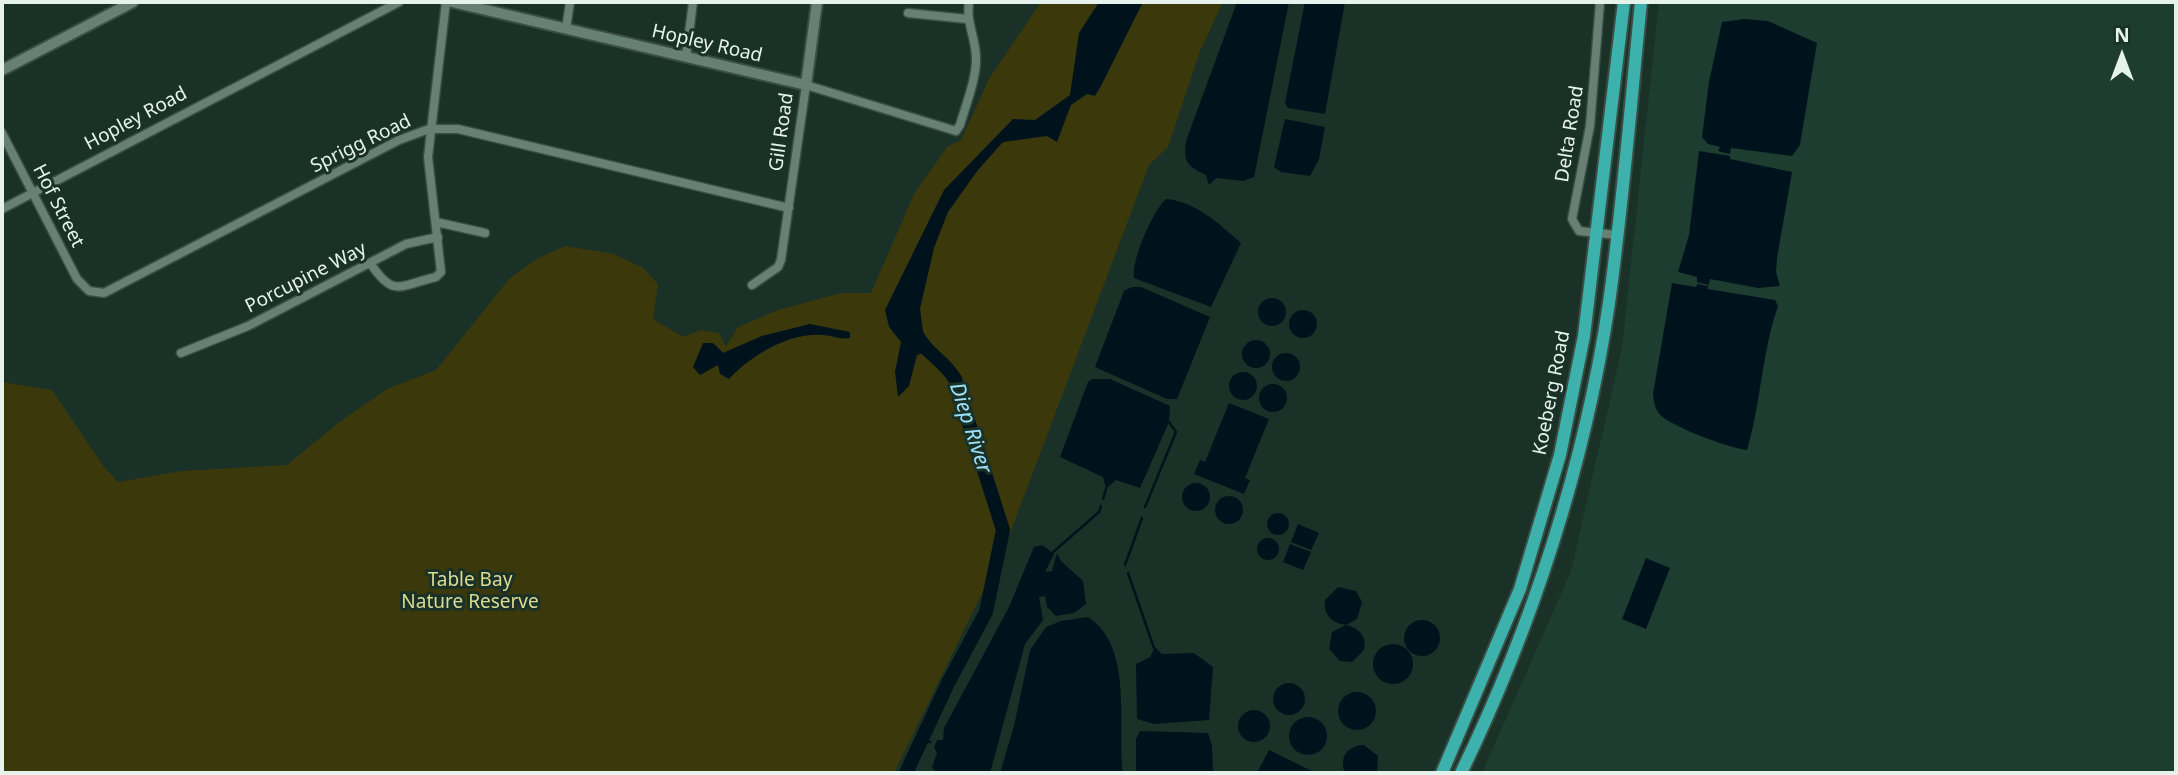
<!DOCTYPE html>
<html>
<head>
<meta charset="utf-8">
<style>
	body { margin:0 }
	#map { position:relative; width:2178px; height:775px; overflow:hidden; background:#1a3127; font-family:"Noto Sans",sans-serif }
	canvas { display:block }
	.frame { position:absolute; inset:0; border:4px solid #e5f3ec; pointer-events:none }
	.north { position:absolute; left:2087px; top:21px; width:70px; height:70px; -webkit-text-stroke:5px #1a3127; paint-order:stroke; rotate:0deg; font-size:19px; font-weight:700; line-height:28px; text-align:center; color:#e5f3ec }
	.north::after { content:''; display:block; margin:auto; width:24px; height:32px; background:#e5f3ec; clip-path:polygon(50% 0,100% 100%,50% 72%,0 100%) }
</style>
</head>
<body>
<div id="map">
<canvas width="2178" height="775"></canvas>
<div class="frame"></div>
<div class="north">N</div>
</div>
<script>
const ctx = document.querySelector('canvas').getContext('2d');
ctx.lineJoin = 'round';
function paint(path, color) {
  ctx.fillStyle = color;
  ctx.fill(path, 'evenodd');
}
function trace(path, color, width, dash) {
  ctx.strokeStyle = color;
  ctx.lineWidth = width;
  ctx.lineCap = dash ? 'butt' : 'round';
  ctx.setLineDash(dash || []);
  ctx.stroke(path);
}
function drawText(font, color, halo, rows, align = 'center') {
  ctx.font = font + ' "Noto Sans",sans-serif';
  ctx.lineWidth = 6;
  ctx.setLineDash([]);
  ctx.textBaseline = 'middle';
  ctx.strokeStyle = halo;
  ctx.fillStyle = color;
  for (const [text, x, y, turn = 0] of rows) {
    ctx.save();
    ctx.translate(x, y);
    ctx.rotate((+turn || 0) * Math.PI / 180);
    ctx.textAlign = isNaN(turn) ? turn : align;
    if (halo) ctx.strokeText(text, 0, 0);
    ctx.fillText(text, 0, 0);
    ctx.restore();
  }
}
const built = new Path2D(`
	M1659 2H2176V773H1482L1571 571 1622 347Z`);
const green = new Path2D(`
	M1041 2H1223L1200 51 1168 147 1149 165 1006 544 894 773H2V382L52 390 104 467 118 482 182 471 287 465 338 423 387 389 436 370 509 279 538 258 565 246 614 254 643 268 658 284 653 319 683 337 701 330 719 333 726 347 738 327 778 310 841 293H871L914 194 947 147 961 140 989 79ZM810 324 850 338C839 340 832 335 822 335 789 332 751 356 729 378L718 365 693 367 700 355 716 345 723 353 762 336Z`);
const water = new Path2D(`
	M1099 2H1143L1101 86 1095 96 1087 94 1071 105 1057 142 1047 136 1003 142 978 170 948 212 934 248 920 309 926 352 917 355 909 386 898 397 895 372 901 342 889 327 885 310 944 190 1013 119 1035 120 1070 95 1079 33Z
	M1237 2H1289L1254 177 1243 181 1216 178 1209 185 1206 175C1187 166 1183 162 1186 141Z
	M1305 2H1345L1325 114 1288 108 1285 103Z
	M1744 19 1768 21 1817 43 1800 145 1792 156 1731 148 1730 154 1718 151 1720 147 1708 144 1702 137 1709 82 1722 22Z
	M1285 119 1325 127 1319 159 1310 176 1281 172 1274 167Z
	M1699 151 1730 156V159L1792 172 1777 258 1776 272 1780 286 1758 288 1710 279 1709 285 1697 282V277L1678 272 1689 235Z
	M1166 199C1194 201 1220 224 1241 243L1211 307 1134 278C1131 261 1153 210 1166 199Z
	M1672 283 1696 287 1697 284 1708 286V289L1775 300 1778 306C1762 352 1761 403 1747 450 1729 448 1679 429 1664 418 1655 412 1654 403 1653 394Z
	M1132 287H1141L1210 317 1177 399H1167L1095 367 1124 291Z
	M1258 312a14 14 0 1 1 28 0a14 14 0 1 1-28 0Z
	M1289 324a14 14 0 1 1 28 0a14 14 0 1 1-28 0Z
	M810 324 850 332V338C840 340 832 335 822 335 789 332 750 356 729 379L720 374 718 365 700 375 693 367 703 343H713L723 353 762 336Z
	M1242 354a14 14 0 1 1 28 0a14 14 0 1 1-28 0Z
	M1272 367a14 14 0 1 1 28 0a14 14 0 1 1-28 0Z
	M1229 386a14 14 0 1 1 28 0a14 14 0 1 1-28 0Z
	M1092 379H1110L1170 406 1169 422 1140 488 1116 480 1106 489 1103 477 1060 457 1088 382Z
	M1259 398a14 14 0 1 1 28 0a14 14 0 1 1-28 0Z
	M1229 403 1269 419 1245 478 1250 480 1244 494 1194 474 1200 460 1205 462Z
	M1182 497a14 14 0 1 1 28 0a14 14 0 1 1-28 0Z
	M1215 510a14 14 0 1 1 28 0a14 14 0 1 1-28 0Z
	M1267 524a11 11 0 1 1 22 0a11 11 0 1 1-22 0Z
	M1298 524 1319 533 1311 550 1291 542Z
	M1257 549a11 11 0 1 1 22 0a11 11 0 1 1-22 0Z
	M1290 544 1311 552 1303 570 1283 562Z
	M1042 545 1054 554 1045 572 1052 571 1057 553 1061 561 1083 581 1086 604 1074 613 1056 616 1047 607 1045 596 1039 597 1043 620 1025 644 990 773H936L932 767 937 753 934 747 937 740H943L944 728 1009 607 1034 547Z
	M1646 558 1670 568 1646 629 1622 619Z
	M1338 587 1356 591 1362 602 1357 619 1346 625C1359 628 1367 636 1364 650L1352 662 1340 661 1329 649 1332 632 1346 625C1332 623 1323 615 1325 600Z
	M1088 617C1134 646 1117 727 1123 773H1000L1014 726 1030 650 1046 627 1061 621Z
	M1404 638a18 18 0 1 1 36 0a18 18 0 1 1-36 0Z
	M1373 664a20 20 0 1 1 40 0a20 20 0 1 1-40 0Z
	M1155 647 1162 654 1194 653 1213 667 1209 720 1154 724 1137 719 1136 664 1150 657Z
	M1273 699a16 16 0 1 1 32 0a16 16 0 1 1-32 0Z
	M1338 711a19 19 0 1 1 38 0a19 19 0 1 1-38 0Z
	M1238 726a16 16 0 1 1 32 0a16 16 0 1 1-32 0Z
	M1289 736a19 19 0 1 1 38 0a19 19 0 1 1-38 0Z
	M1140 731 1208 733 1212 745 1213 773H1136V739Z
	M1364 745 1378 756 1377 773H1345C1339 757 1347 746 1364 745Z
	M1269 750 1316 773H1257Z`);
const stream = new Path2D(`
	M1103 499 1106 489
	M1145 507 1176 432 1169 422
	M1051 554 1099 512 1101 506
	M1125 565 1142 518
	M1128 573 1154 648
	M922 740 930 742`);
const river = new Path2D(`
	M906 773 948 683 986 612 1003 530 955 379C942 358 928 356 917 335`);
const street = new Path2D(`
	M1600 2 1590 126 1572 219 1579 231 1617 235
	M908 13 967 19
	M566 29 570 2
	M686 57 693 2
	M2 133 77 279 89 291 104 293 399 140 429 129H458L789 208
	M2 209 399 2
	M436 222 485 233
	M370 263C394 298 398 286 436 277L441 272 428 157 446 2
	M752 285 778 267 781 260 806 85 956 131 960 125C966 104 977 78 976 56 975 36 966 22 969 2
	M181 353 248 326 406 244 438 237`);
const secondary = new Path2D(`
	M452 2 806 85 817 2
	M2 70 133 2`);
const primary = new Path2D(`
	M1442 773 1520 589 1560 455 1584 336 1624 2
	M1461 773C1532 627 1585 464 1609 303 1623 203 1631 102 1641 2`);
const streetNames = [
	["Hopley Road",707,44,13],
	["Hopley Road",136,119,-28],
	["Gill Road",782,132,-82],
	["Delta Road",1570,134,-81],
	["Sprigg Road",361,144,-26],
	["Hof Street",58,206,63],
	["Porcupine Way",306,278,-27],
	["Koeberg Road",1552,393,-79]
];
const parkNames = [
	["Table Bay",470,581],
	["Nature Reserve",470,603]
];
const waterNames = [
	["Diep River",970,428,72]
];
paint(built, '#1d3d30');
paint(green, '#3b390c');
paint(water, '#00131c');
trace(stream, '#00131c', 2.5);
trace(river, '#00131c', 14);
trace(street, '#394d45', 11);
trace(secondary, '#394d45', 14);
trace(primary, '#394d45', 16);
trace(street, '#668074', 8);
trace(secondary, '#668074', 10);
trace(primary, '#3db2ad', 12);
drawText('19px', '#e5f3ec', '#1a3127', streetNames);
drawText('19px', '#dbdb91', '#1a3127', parkNames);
drawText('italic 21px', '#9ee2fa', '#1a3127', waterNames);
</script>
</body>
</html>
